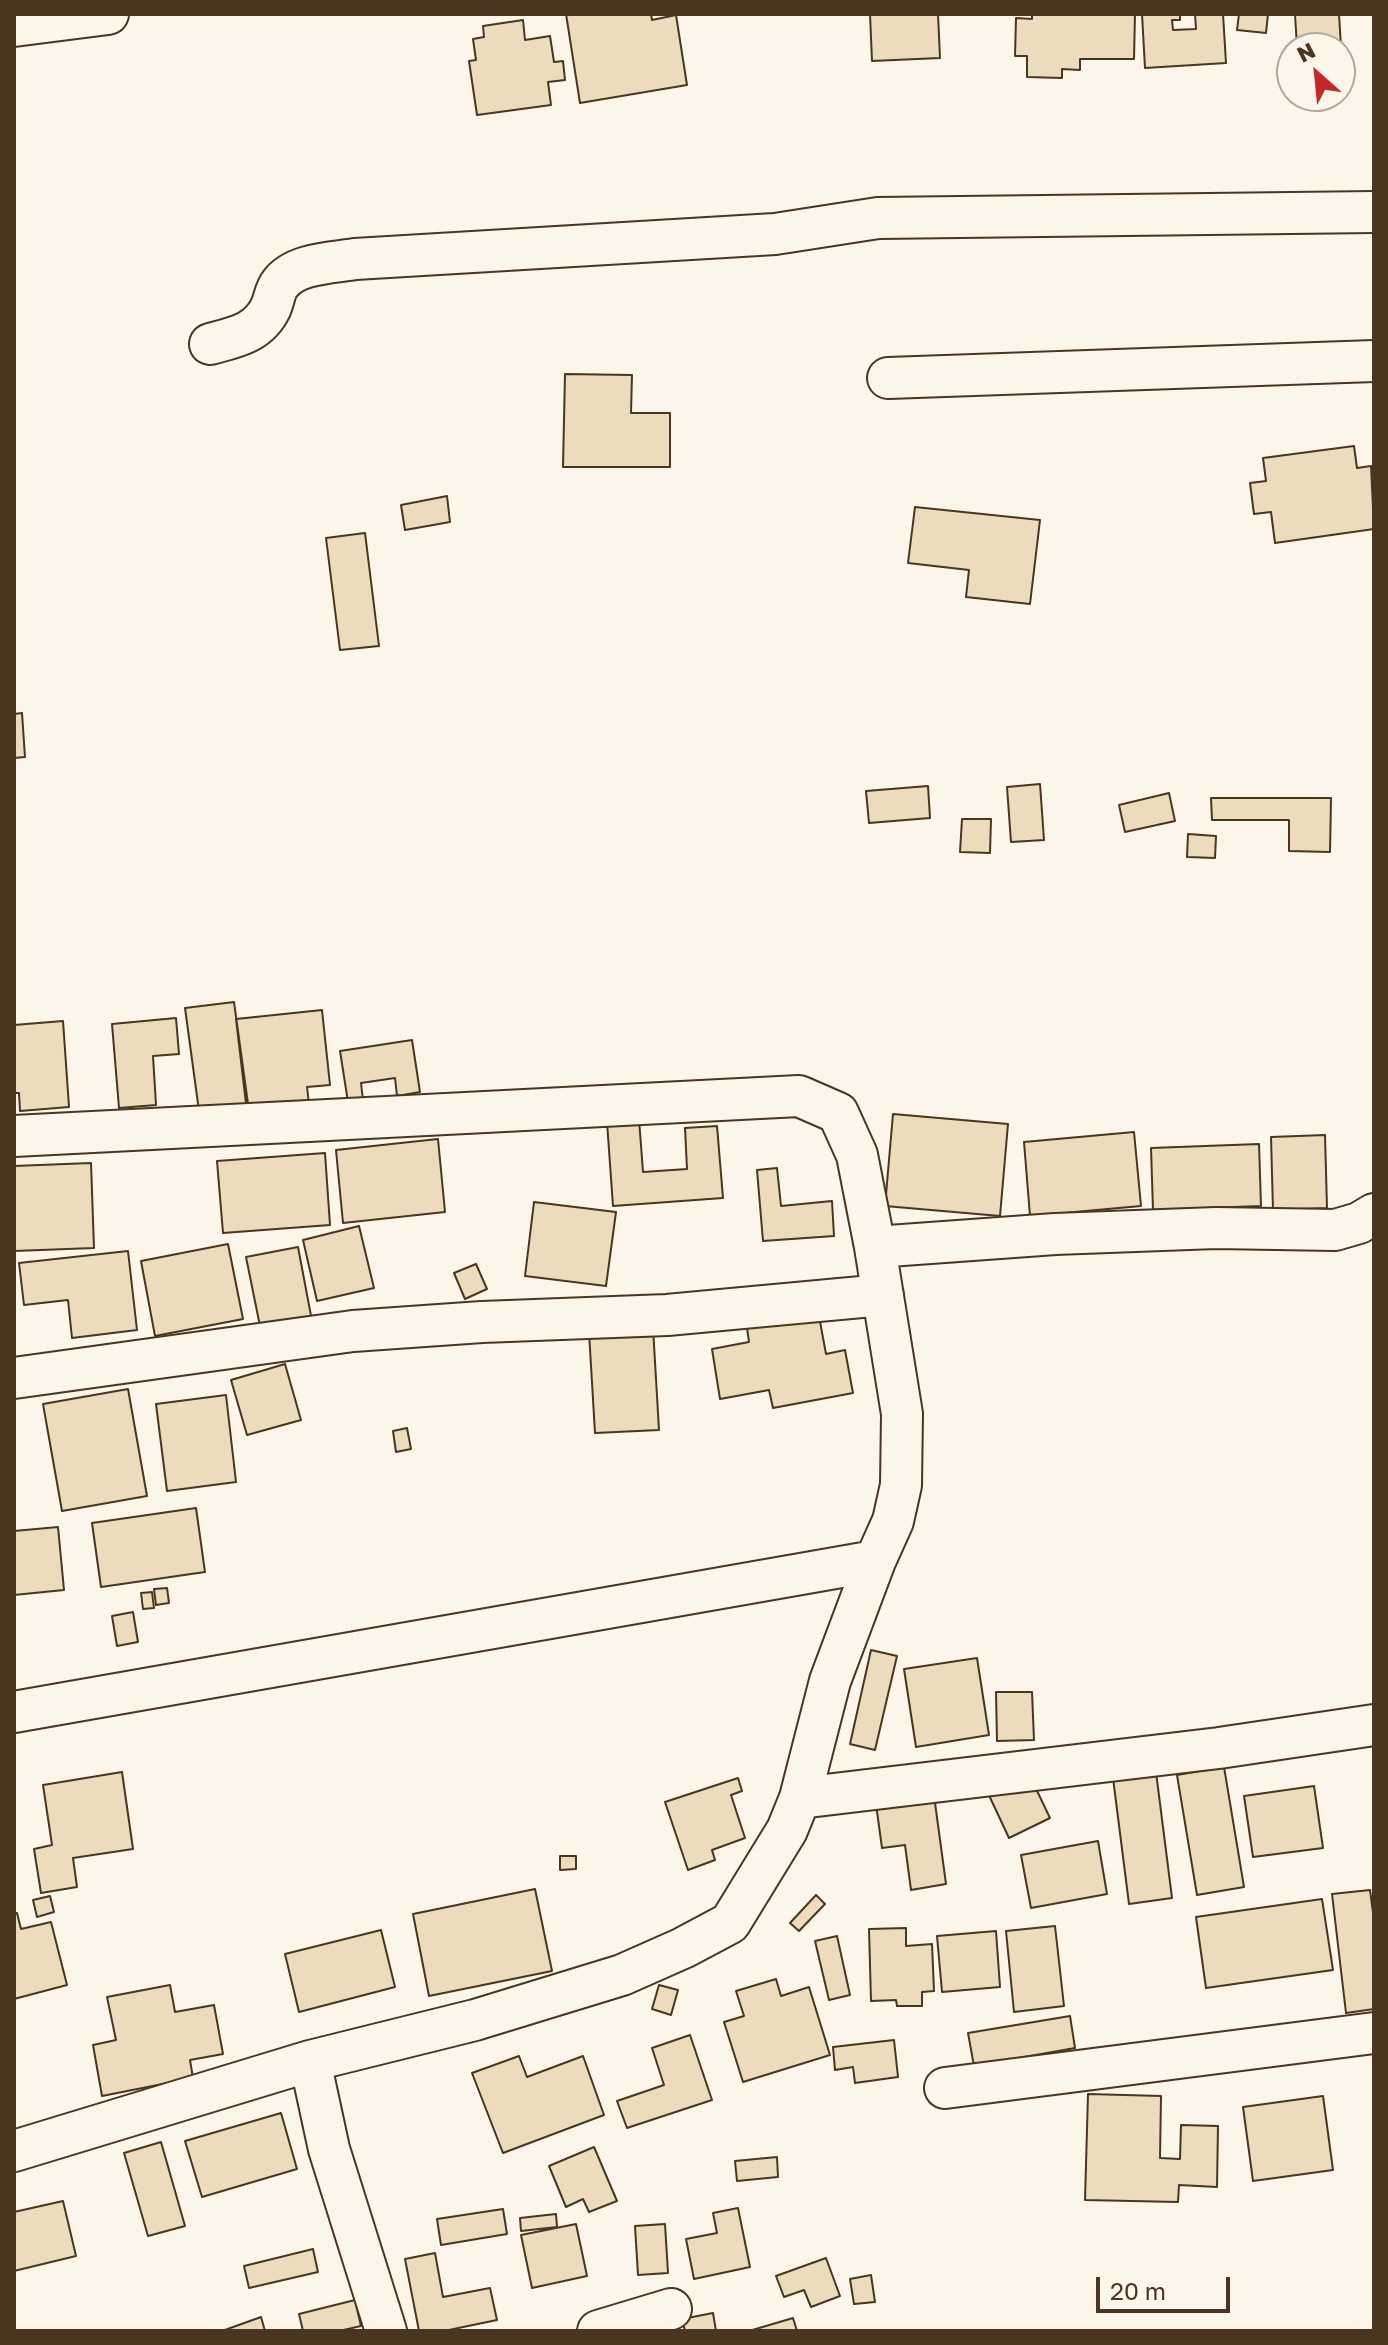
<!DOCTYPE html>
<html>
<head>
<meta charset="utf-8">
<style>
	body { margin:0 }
	#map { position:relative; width:1388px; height:2345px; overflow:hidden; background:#fbf6e9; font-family:"Golos Text",sans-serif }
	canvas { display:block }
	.frame { position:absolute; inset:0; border:16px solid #4a3520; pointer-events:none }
	.north { position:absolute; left:1276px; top:32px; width:80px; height:80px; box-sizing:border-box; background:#fbf6e9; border:2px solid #b4a999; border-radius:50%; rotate:333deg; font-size:22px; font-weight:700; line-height:32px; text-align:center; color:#4a3520 }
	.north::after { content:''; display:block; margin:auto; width:28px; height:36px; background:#c62828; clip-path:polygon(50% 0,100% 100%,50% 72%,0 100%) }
	.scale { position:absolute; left:1096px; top:2277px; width:134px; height:36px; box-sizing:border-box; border:4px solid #4a3520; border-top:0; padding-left:10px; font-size:24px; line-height:28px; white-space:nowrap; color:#4a3520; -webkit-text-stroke:6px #fbf6e9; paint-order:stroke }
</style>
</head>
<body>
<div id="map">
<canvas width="1388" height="2345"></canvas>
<div class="frame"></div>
<div class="north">N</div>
<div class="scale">20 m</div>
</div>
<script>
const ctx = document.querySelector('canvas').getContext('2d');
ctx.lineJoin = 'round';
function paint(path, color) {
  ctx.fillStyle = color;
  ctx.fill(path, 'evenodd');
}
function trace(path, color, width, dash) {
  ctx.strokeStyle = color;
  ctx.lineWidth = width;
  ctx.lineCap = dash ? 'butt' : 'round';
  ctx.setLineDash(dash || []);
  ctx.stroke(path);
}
const building = new Path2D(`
	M566 14H651L652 20 676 15 687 85 580 103Z
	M870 14H938L940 58 872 61Z
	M1032 14H1135L1134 59H1080V70L1062 69V78L1027 77V56H1015L1016 18 1032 19Z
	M1142 14H1180V20H1172L1173 30 1196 29 1195 14H1223L1226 63 1145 68Z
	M1239 14H1268L1266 33 1237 30Z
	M1295 14H1339L1342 63 1340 48H1297Z
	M523 20 525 40 550 36 554 62 563 61 565 80 548 82 551 105 477 115 469 61 476 60 473 39 484 37 483 26Z
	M565 374 632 375 631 413H670V467H563Z
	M1354 446 1357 468 1371 466 1374 529 1275 543 1271 512 1254 514 1250 483 1266 481 1263 458Z
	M447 496 450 522 405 530 401 505Z
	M915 507 1040 520 1030 604 966 597 969 570 908 563Z
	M365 533 379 646 340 650 326 538Z
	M22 713 25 757 14 758V714Z
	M1040 784 1044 840 1011 842 1007 787Z
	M928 786 930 818 869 823 866 791Z
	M1169 793 1175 821 1125 832 1119 805Z
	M1211 798H1331L1330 852 1289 851V820H1212Z
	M962 819H991L990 853 960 852Z
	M1188 834 1216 836 1215 858 1187 857Z
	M234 1002 248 1104 199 1111 185 1008Z
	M322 1010 330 1085 307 1087 309 1104 247 1112 236 1019Z
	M176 1018 179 1054 153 1056 156 1105 119 1108 112 1024Z
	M63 1021 69 1107 20 1111 19 1093H14V1025Z
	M412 1040 420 1092 397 1096 395 1078 361 1083 363 1100 348 1102 340 1051Z
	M893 1114 1008 1124 1000 1216 885 1206Z
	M639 1119 643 1172 687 1169 685 1128 717 1126 723 1198 613 1206 607 1122Z
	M1134 1132 1141 1206 1030 1216 1024 1142Z
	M1325 1135 1327 1208 1273 1210 1271 1137Z
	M438 1139 445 1212 343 1223 336 1150Z
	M1259 1144 1261 1206 1153 1210 1151 1148Z
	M325 1153 330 1225 223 1233 217 1161Z
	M91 1163 94 1248 14 1251V1166Z
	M777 1168 781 1206 832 1201 834 1236 763 1241 757 1170Z
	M534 1202 616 1212 606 1286 525 1276Z
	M359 1226 374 1288 317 1301 303 1240Z
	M228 1244 243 1319 155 1336 141 1261Z
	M298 1247 312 1321 261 1331 246 1257Z
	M128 1251 137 1330 72 1338 68 1300 24 1305 19 1263Z
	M476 1264 487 1289 465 1299 454 1273Z
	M819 1316 826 1354 845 1350 853 1393 773 1408 769 1390 720 1399 712 1349 749 1342 747 1328Z
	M653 1328 659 1430 595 1433 589 1332Z
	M285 1364 301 1420 247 1435 231 1380Z
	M128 1389 147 1496 62 1511 43 1404Z
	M226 1395 236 1482 167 1491 156 1404Z
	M407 1428 411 1449 396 1452 393 1431Z
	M196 1508 205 1572 101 1587 92 1523Z
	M58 1527 64 1590 14 1595V1531Z
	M167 1588 169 1603 156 1605 154 1589Z
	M152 1592 154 1608 143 1609 141 1593Z
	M133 1612 138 1642 117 1646 112 1616Z
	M871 1650 897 1656 875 1750 850 1744Z
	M977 1658 989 1735 916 1747 904 1669Z
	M996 1692H1032L1034 1740 997 1741Z
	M1224 1767 1244 1887 1197 1895 1177 1775Z
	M122 1772 133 1849 73 1858 77 1887 41 1893 34 1849 52 1845 43 1785Z
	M1028 1772 1050 1818 1009 1838 987 1791Z
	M1156 1772 1172 1898 1129 1904 1113 1778Z
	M738 1778 742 1791 731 1795 745 1838 712 1850 715 1860 688 1870 665 1802Z
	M1314 1786 1323 1848 1253 1857 1244 1796Z
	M933 1788 946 1884 911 1890 905 1845 882 1848 875 1797Z
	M1098 1841 1107 1894 1031 1908 1021 1855Z
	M560 1856H576V1869L560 1870Z
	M535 1889 552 1971 429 1996 413 1914Z
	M1370 1890 1374 1920V2009L1346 2013 1332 1894Z
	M816 1895 825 1904 799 1931 790 1923Z
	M50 1896 54 1912 37 1917 33 1900Z
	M1322 1899 1333 1970 1206 1988 1196 1917Z
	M17 1913 21 1929 51 1922 67 1985 14 1999V1914Z
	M1055 1926 1064 2006 1014 2012 1006 1931Z
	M906 1928V1946L932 1944 934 1991 922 1992V2006H897L896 2000 871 2001 869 1929Z
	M381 1930 395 1987 299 2012 285 1954Z
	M996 1931 1000 1987 942 1992 937 1936Z
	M837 1936 850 1995 829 2000 815 1941Z
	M776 1979 781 1996 809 1987 830 2055 743 2082 724 2022 744 2016 736 1991Z
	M170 1985 175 2012 214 2005 223 2054 190 2060 193 2078 102 2096 93 2045 116 2040 107 1997Z
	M659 1985 678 1990 671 2015 652 2009Z
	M1070 2016 1075 2048 974 2066 968 2033Z
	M690 2035 712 2100 627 2128 617 2101 664 2085 652 2048Z
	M894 2040 898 2077 855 2083 853 2067 835 2070 833 2047Z
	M519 2056 527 2077 583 2056 604 2115 503 2153 472 2073Z
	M1088 2094 1161 2096 1160 2158 1180 2159 1181 2125 1218 2126 1217 2187 1179 2185 1178 2202 1085 2200Z
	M1323 2096 1333 2170 1253 2181 1243 2107Z
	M281 2113 297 2169 202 2197 185 2141Z
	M161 2142 185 2226 148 2236 124 2153Z
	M594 2147 617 2201 589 2212 583 2199 566 2207 549 2166Z
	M777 2157 778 2177 737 2181 735 2161Z
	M63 2201 76 2256 14 2271V2212Z
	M738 2208 750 2267 694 2279 686 2239 717 2233 713 2213Z
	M503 2209 507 2234 441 2245 437 2219Z
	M556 2214 557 2227 521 2231 520 2218Z
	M576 2224 587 2276 532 2288 521 2235Z
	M665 2224 668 2273 638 2275 635 2226Z
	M313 2249 318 2272 249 2288 244 2266Z
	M435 2253 443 2297 490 2288 497 2320 444 2331H419L405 2259Z
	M826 2258 840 2296 811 2307 804 2290 784 2297 776 2276Z
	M871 2275 875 2302 854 2304 850 2279Z
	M355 2300 361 2326 339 2331H303L299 2314Z
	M713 2313 716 2331H685L682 2319Z
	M261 2317 265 2331H222Z
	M793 2318 797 2331H749Z`);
const street = new Path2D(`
	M14 26 108 14
	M210 344C236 337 259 333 271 307 274 300 275 290 280 284 295 263 332 263 355 259L775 234 878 218 1374 212
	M888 378 1374 361
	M14 1136 799 1096 838 1113 857 1155 875 1247 902 1414 901 1485 893 1521 875 1561 830 1681 800 1798 787 1830 730 1923 683 1948 622 1975 475 2020 310 2061 14 2151
	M875 1247 1055 1234 1216 1228 1335 1230 1359 1223 1374 1214
	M14 1378 353 1331 482 1322 667 1315 883 1295
	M14 1712 875 1561
	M800 1798 1219 1748 1374 1725
	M310 2061 329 2149 386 2331
	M945 2088 1374 2033
	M598 2331 671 2309`);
paint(building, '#ecdcbc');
trace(building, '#4a3520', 2);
trace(street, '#4a3520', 44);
trace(street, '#fbf6e9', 40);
</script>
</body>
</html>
